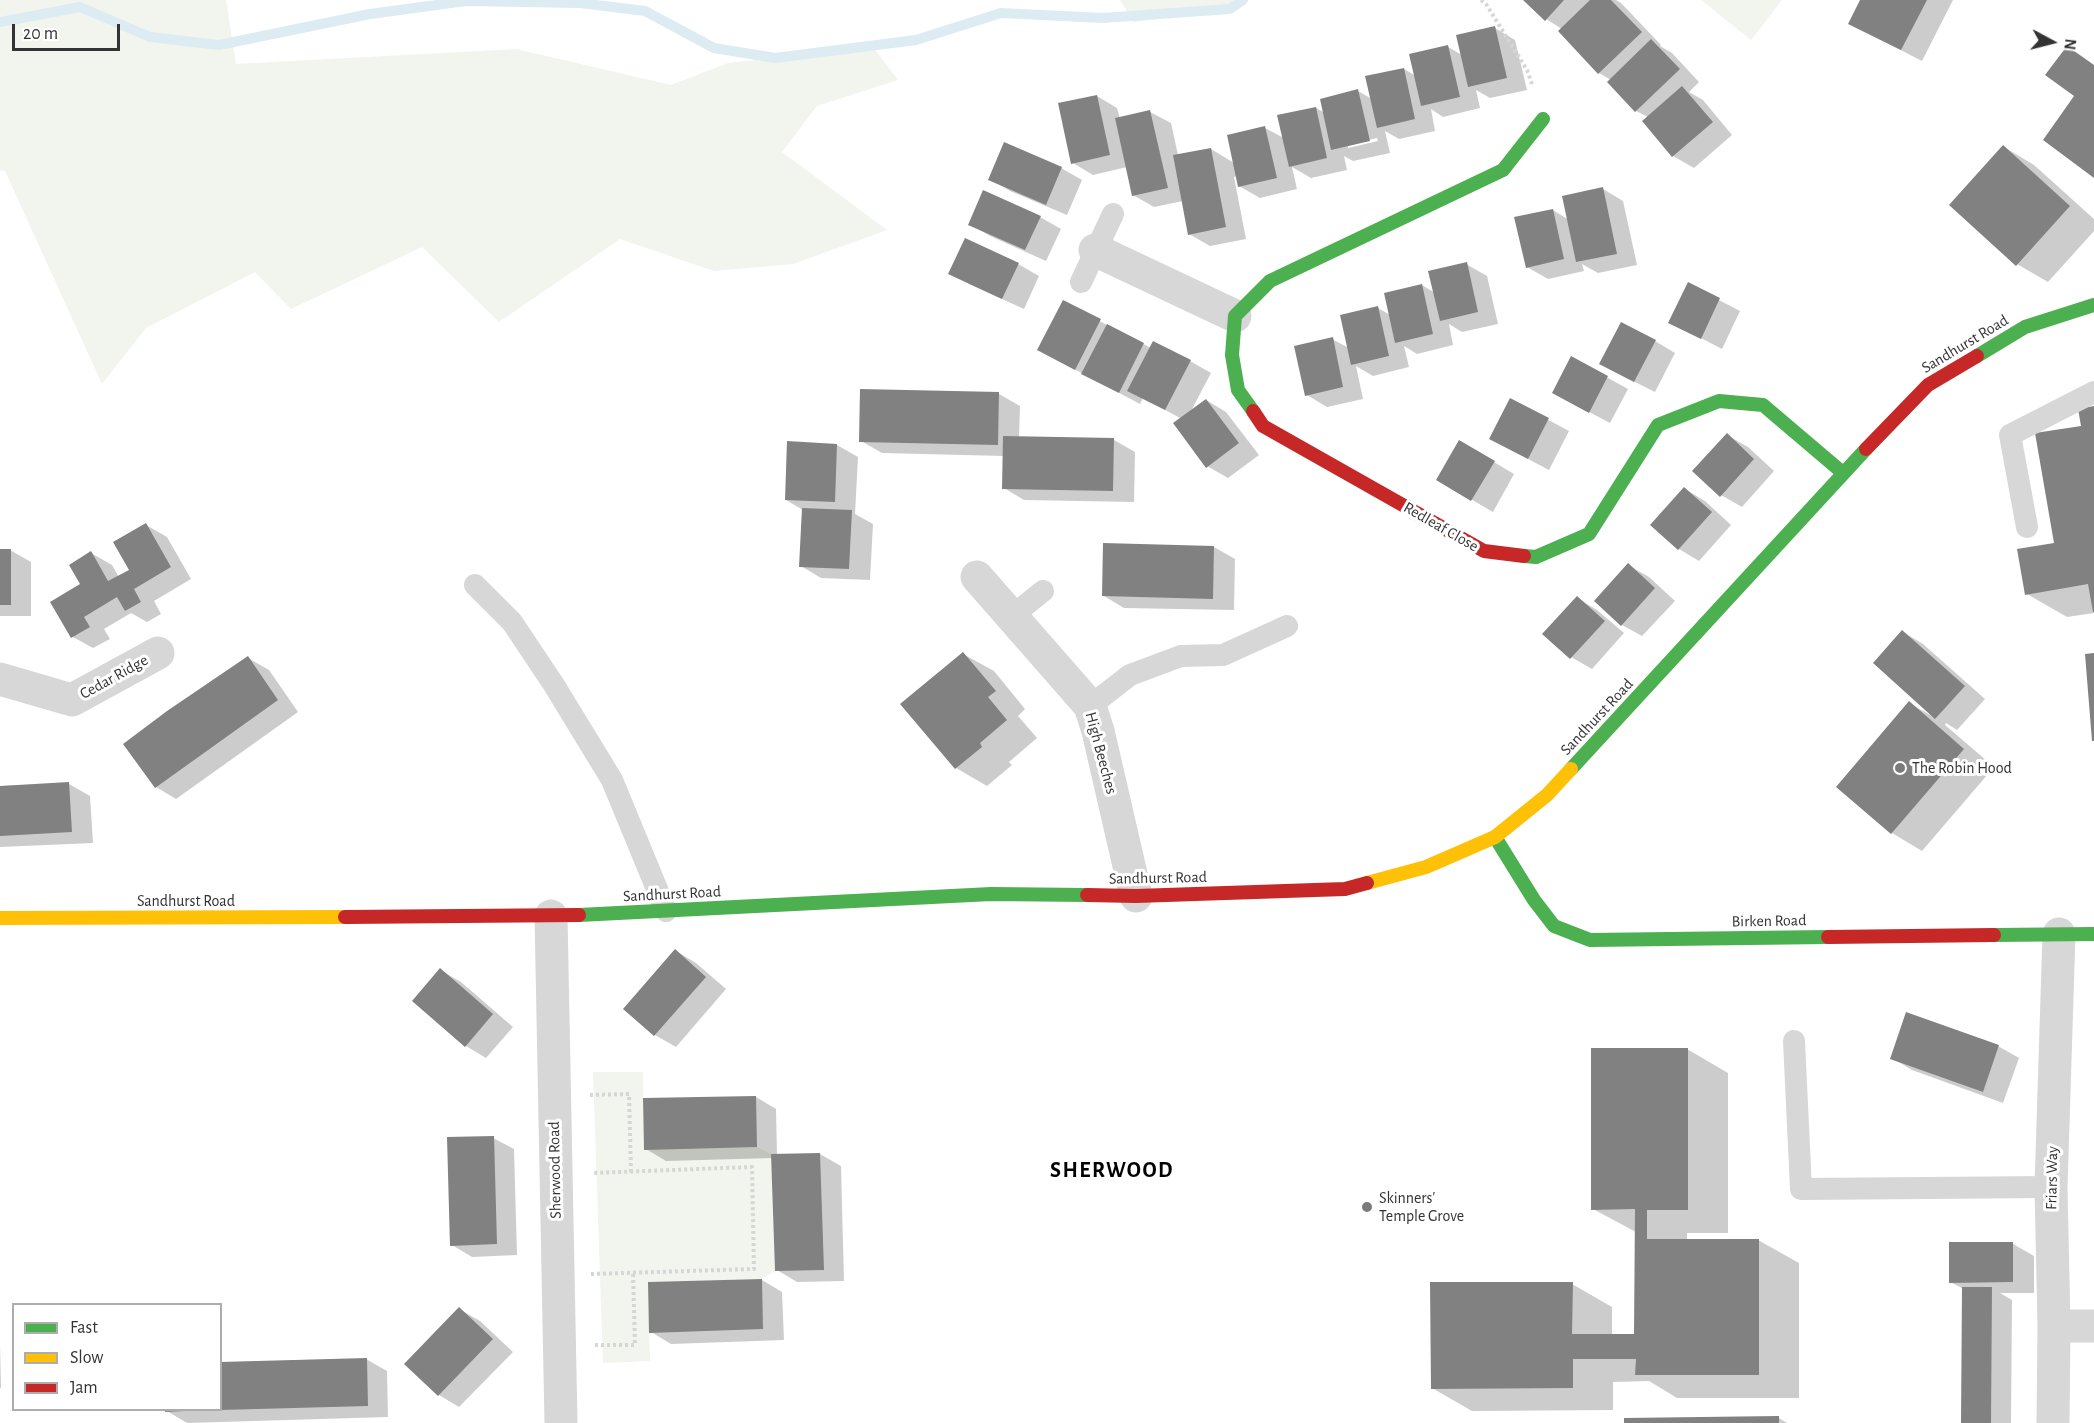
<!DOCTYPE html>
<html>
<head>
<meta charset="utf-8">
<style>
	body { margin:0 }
	#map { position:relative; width:2094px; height:1423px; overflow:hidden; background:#fff; font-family:"Alegreya Sans",sans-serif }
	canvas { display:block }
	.legend { position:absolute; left:12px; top:1303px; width:210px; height:108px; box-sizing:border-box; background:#fff; border:2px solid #adadad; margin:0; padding:8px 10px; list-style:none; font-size:18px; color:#333 }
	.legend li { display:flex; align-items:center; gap:12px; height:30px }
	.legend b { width:30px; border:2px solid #adadad }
	.north { position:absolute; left:2022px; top:12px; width:60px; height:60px; -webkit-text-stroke:4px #fff; paint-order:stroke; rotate:97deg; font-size:16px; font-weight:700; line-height:24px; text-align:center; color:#333 }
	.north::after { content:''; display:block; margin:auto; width:21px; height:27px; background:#333; clip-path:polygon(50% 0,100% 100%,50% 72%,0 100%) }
	.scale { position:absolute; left:12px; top:24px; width:108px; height:27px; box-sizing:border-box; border:3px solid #333; border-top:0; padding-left:8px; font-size:18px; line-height:21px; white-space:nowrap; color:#333; -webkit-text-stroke:4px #fff; paint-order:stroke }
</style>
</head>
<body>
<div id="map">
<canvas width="2094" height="1423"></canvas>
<ul class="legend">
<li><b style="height:8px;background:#4caf50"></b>Fast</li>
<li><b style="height:8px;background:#ffc107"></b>Slow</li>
<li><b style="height:8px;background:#c62828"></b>Jam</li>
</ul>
<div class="north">N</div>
<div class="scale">20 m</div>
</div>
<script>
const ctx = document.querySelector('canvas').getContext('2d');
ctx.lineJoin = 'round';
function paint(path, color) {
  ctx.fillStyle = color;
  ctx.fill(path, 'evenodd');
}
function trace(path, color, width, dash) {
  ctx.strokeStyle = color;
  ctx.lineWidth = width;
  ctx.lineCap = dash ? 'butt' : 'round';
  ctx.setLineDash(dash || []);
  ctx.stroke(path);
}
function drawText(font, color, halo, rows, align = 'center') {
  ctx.font = font + ' "Alegreya Sans",sans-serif';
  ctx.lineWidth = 6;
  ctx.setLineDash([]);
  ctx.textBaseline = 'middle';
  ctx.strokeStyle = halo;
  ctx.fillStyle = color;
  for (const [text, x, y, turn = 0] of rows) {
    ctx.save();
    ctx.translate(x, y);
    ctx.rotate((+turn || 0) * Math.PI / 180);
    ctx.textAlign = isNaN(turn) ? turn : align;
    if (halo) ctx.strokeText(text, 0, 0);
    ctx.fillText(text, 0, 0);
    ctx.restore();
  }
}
const green = new Path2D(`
	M0 0H226L236 64 516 49 671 85 728 63 873 47 898 80 817 106 782 152 887 230 793 264 714 271 620 239 499 322 422 247 291 309 255 272 146 328 102 384 5 171 0 170Z
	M1120 0H1249L1230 9 1134 22Z
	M1701 0H1782L1751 40Z
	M593 1072H643L644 1149 757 1147 771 1154 775 1271 762 1279 648 1282 650 1361 603 1363Z`);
const shadow = new Path2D(`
	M1525 0H1616L1621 3 1661 45 1660 46 1672 53 1699 82 1689 92 1703 100 1732 135 1694 168 1673 156 1644 121 1648 117 1636 111 1609 82 1611 80 1599 73 1562 29 1546 19Z
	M1862 0H1953L1922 61 1871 35Z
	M1495 28 1515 40 1527 90 1490 98 1476 90 1480 108 1443 117 1431 109 1435 131 1399 139 1385 131 1390 153 1353 161 1344 156 1347 170 1311 178 1292 167 1297 189 1260 198 1239 186 1237 176 1234 177 1246 239 1210 246 1189 234 1183 201 1154 207 1133 195 1127 167 1093 175 1073 163 1097 96 1117 108 1120 119 1150 112 1171 123 1178 155 1211 149 1234 163 1265 128 1284 138 1316 108 1325 113 1358 91 1372 99 1404 69 1416 76 1448 47 1462 55ZM1377 138 1378 141 1348 148V145Z
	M2004 147 2034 165 2094 219V231L2048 282 2017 264Z
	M1061 168 1082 180 1067 215 1010 191 990 179Z
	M1603 189 1623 201 1637 265 1598 273 1582 264 1584 271 1548 279 1527 267 1553 210 1569 220Z
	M1040 217 1061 229 1046 261 990 236 970 224Z
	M1018 264 1039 276 1024 309 971 285 950 273Z
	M1466 264 1487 276 1498 324 1462 332 1449 324 1453 345 1417 354 1404 346 1409 367 1373 376 1356 366 1363 399 1327 407 1307 395 1332 339 1349 348 1378 308 1390 315 1422 285 1435 293Z
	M1688 284 1740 311 1722 349 1670 322Z
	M1063 302 1151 348 1190 361 1211 373 1191 411 1206 400 1226 412 1259 455 1228 478 1207 466 1182 419 1143 398 1140 404 1059 361Z
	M1655 341 1675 353 1655 392 1621 375Z
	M1572 358 1628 389 1610 423 1574 404Z
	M862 391 999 394 1020 406 1019 438 1114 440 1135 452 1134 502 1024 500 1004 488V456L882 453 861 441Z
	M1511 400 1569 431 1549 470 1511 450Z
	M2094 408V613L2067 617 2027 594 2055 544 2083 427Z
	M1727 435 1748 447 1774 471 1742 507 1721 495Z
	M1460 442 1514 474 1493 512 1438 480Z
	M837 445 858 457 855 514 873 524 870 580 821 578 801 566 803 510 786 500Z
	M1685 489 1705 501 1731 525 1699 561 1679 549Z
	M146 525 167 537 191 579 154 601 161 614 147 622 131 613 104 629 110 639 93 648 73 637 82 585 91 553 112 565 119 577 131 570Z
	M1105 545 1214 547 1235 559 1234 610 1124 608 1104 596Z
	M0 550H10L31 562V616H0Z
	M1628 565 1649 577 1675 601 1642 636 1622 625Z
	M1577 598 1597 610 1624 633 1592 669 1571 657Z
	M1903 632 1923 644 1985 699 1957 730 1946 723 1945 725 1994 767 1922 851 1892 833 1909 703 1932 716Z
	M963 654 994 671 1025 709 1018 716 1037 738 1009 762 1012 765 987 786 956 768 902 704Z
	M248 658 269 670 298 712 176 799 156 787Z
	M69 784 90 796 93 843 0 847V786Z
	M676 951 696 963 726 989 676 1047 655 1035 625 1009Z
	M440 970 461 982 513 1027 486 1058 466 1046Z
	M1998 1046 2019 1058 2003 1103 1912 1070 1892 1058Z
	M1687 1049 1728 1073V1233H1687V1240H1758L1799 1263V1398H1677L1649 1381 1613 1382V1410L1472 1411 1432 1388 1572 1284 1612 1307V1335H1636V1232L1593 1209Z
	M756 1097 776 1109 777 1155 820 1154 841 1166 844 1281 797 1282 777 1270 773 1158 666 1161 646 1149Z
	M493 1138 514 1149 517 1255 472 1257 452 1245Z
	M1950 1244H2013L2034 1256V1293H2000L2012 1300 2011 1423H1963L1964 1289 1950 1282Z
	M762 1280 782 1292 784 1340 671 1344 651 1332Z
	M459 1309 480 1321 513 1352 459 1407 439 1395Z
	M0 1343 1 1388H0Z
	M366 1359 387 1371 388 1417 187 1423 167 1411 166 1410H220Z
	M1779 1418 1787 1423H1626Z`);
const stream = new Path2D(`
	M0 22 80 7 150 37 219 45 370 14 466 1 580 3 645 11 714 48 775 58 916 40 1001 13 1103 18 1230 9 1243 0`);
const building = new Path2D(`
	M1523 0H1564L1545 21Z
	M1590 0H1611L1642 32 1598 74 1558 31Z
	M1860 0H1927L1901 50 1848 24Z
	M1495 26 1507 78 1468 87 1456 35Z
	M1651 39 1680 69 1635 112 1607 82Z
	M1448 45 1460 97 1421 106 1409 54Z
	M2067 46 2094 65V178L2043 140 2074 96 2045 75Z
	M1404 68 1415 119 1377 128 1365 76Z
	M1682 86 1713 122 1672 157 1642 121Z
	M1358 89 1370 141 1331 150 1320 99Z
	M1097 95 1110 155 1071 164 1058 103Z
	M1316 107 1327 158 1289 167 1277 115Z
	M1150 110 1168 188 1132 196 1115 118Z
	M1265 126 1277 178 1238 187 1227 135Z
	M1004 142 1062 167 1046 205 988 180Z
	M2003 145 2070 206 2016 266 1949 205Z
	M1211 148 1226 227 1188 235 1173 155Z
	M1603 187 1617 254 1576 262 1562 196Z
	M983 190 1041 216 1025 250 968 225Z
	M1553 209 1564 259 1526 268 1514 217Z
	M965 238 1019 263 1002 299 948 274Z
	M1467 262 1478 312 1440 321 1428 271Z
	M1688 282 1720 298 1701 339 1668 323Z
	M1422 284 1433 334 1395 343 1384 293Z
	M1063 300 1101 319 1075 370 1037 350Z
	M1378 306 1389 356 1351 365 1340 315Z
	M1621 322 1656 340 1634 382 1599 364Z
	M1107 324 1144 343 1119 393 1081 374Z
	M1333 337 1343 387 1305 396 1294 346Z
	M1153 341 1191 360 1165 410 1127 391Z
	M1571 356 1608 376 1589 413 1552 393Z
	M860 389 999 392 998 445 859 442Z
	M1510 398 1549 418 1528 459 1489 439Z
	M1206 399 1239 443 1206 468 1173 423Z
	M2094 406V612H2093L2088 584 2025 595 2017 549 2054 543 2035 433 2081 426 2078 409Z
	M1727 433 1754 459 1720 497 1692 471Z
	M1003 436 1114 438 1113 491 1002 489Z
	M1459 440 1495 461 1471 501 1436 480Z
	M787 441 837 444 835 502 785 500Z
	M1684 487 1712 512 1678 550 1650 525Z
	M802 508 852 510 849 569 799 567Z
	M146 523 171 567 134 589 141 602 125 611 117 597 84 617 90 627 71 638 50 602 80 584 69 565 91 551 108 581 129 570 113 542Z
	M1103 543 1214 546 1213 599 1102 596Z
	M0 549H11V605H0Z
	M1628 563 1655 588 1621 626 1594 601Z
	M1577 596 1605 621 1570 659 1542 634Z
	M1902 630 1965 686 1935 719 1873 663Z
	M963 652 996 691 988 697 1007 720 980 743 982 747 955 769 900 704Z
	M2094 653V741H2092L2085 654Z
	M248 656 278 700 155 788 123 744 167 711Z
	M1909 701 1964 749 1891 834 1836 787Z
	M69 782 72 832 0 836V786Z
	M675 949 706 977 654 1036 623 1009Z
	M440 968 493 1014 465 1047 412 1001Z
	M1906 1012 1999 1045 1983 1092 1890 1059Z
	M1591 1048H1688V1210H1647V1239H1759V1375H1635L1636 1359H1573V1388L1431 1389 1430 1282H1573L1572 1334H1634L1635 1209 1591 1210Z
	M756 1096 757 1147 644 1150 643 1098Z
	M494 1136 497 1244 450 1246 447 1137Z
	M820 1153 824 1270 775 1271 771 1154Z
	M1949 1242H2013V1282L1949 1283Z
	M762 1279 763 1329 649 1333 648 1282Z
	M1962 1287H1992L1991 1423H1961Z
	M459 1307 493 1339 438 1396 404 1364Z
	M367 1358 368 1406 220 1410V1362Z
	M165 1410H185V1411L165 1412Z
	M1779 1416V1423H1624V1418Z`);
const path = new Path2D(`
	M1481 0 1486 4 1527 70 1533 87
	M590 1095 629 1094 631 1172
	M591 1274 754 1269 752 1167 592 1173
	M595 1345H635L633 1272`);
const lane = new Path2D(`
	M1081 282 1113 214
	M2027 527 2010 435 2094 392
	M475 585 512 622 554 685 612 780 666 911
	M1012 616 1043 591
	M1090 706 1130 675 1181 656 1223 655 1287 626
	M1794 1041 1801 1189 2051 1187`);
const street = new Path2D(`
	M1095 250 1235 316
	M977 577 1090 706 1098 731 1136 896
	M0 679 72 700 158 653
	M551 916 561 1423
	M2054 1326H2094
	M2053 1423 2054 1326 2051 1187 2059 934`);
const fast = new Path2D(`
	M1977 356 2025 327 2094 305
	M1253 411 1238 390 1232 355 1235 316 1270 281 1503 170 1543 119
	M1524 556 1536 557 1589 534 1658 425 1719 401 1763 405 1843 473
	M1571 769 1866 449
	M1495 837 1534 900 1554 926 1590 940 1828 937
	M579 915 991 894 1087 895
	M1994 935 2094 934`);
const slow = new Path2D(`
	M1367 883 1426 867 1495 837 1547 795 1571 769
	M0 918 345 917`);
const jam = new Path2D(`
	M1253 411 1263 426 1484 551 1524 556
	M1866 449 1928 385 1977 356
	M1087 895 1136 896 1345 889 1367 883
	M345 917 579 915
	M1828 937 1994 935`);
const markers = [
	[1900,768,6,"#7a7a7a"],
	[1367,1207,6,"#7a7a7a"]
];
const streetNames = [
	["Sandhurst Road",1965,344,-31],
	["Redleaf Close",1441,527,30],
	["Cedar Ridge",114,677,-29],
	["Sandhurst Road",1597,717,-47],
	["High Beeches",1101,753,75],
	["Sandhurst Road",1158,878,-1],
	["Sandhurst Road",672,894,-3],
	["Sandhurst Road",186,901],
	["Birken Road",1769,921,-1],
	["Sherwood Road",555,1170,-91],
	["Friars Way",2052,1178,-89]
];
const poiNames = [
	["The Robin Hood",1912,768],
	["Skinners'",1379,1198],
	["Temple Grove",1379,1216]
];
const districtNames = [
	["SHERWOOD",1112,1170]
];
paint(green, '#f1f5ed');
paint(shadow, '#0003');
trace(stream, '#ddebf3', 10);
paint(building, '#818181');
trace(path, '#d6d6d6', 4, [3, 3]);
trace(lane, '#d7d7d7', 22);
trace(street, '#d7d7d7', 33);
trace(fast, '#4caf50', 14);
trace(slow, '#ffc107', 14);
trace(jam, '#c62828', 14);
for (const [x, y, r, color] of markers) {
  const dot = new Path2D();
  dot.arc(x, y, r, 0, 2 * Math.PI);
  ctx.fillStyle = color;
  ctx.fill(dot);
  trace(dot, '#fff', 2);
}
drawText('16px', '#333', '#fff', streetNames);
drawText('16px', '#333', '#fff', poiNames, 'left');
ctx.letterSpacing = '1.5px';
drawText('bold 22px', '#000', '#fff', districtNames);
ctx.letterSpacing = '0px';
</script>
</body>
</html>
